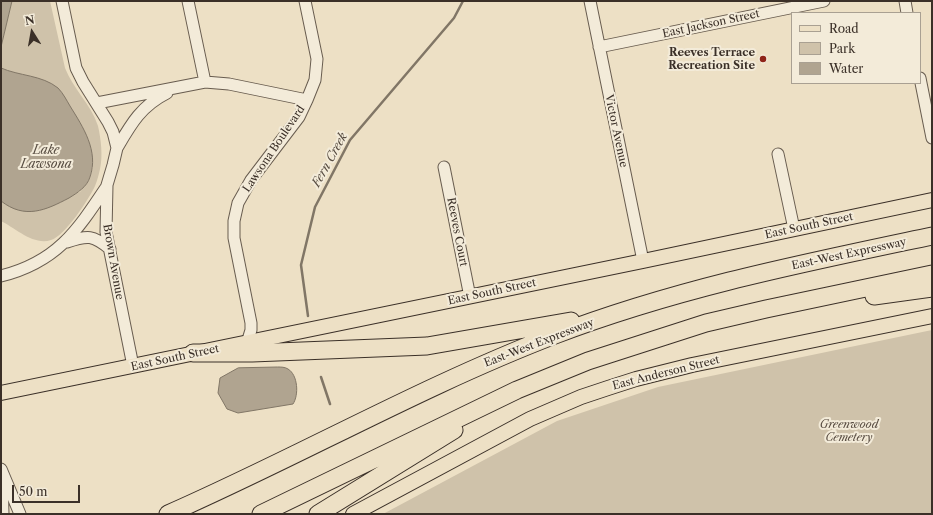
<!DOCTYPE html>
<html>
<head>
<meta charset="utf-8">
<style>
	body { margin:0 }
	#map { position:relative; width:933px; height:515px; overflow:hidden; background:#ede0c5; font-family:"Libre Caslon Text",serif }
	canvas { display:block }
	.frame { position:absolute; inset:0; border:2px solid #3b3028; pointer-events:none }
	.legend { position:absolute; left:791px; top:12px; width:130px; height:72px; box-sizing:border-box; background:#f3ebd9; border:1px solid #a9a092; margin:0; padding:5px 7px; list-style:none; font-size:12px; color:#3b3028 }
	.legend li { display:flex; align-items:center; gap:8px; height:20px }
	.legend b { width:20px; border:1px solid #a9a092 }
	.north { position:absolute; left:12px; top:12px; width:40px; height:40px; -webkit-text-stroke:3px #f3ebd9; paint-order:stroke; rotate:349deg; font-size:11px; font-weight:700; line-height:16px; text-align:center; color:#3b3028 }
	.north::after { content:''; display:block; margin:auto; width:14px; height:18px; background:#3b3028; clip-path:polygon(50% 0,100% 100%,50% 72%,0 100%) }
	.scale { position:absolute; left:12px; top:485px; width:68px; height:18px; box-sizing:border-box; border:2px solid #3b3028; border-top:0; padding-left:5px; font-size:12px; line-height:14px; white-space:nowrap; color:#3b3028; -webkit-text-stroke:3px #f3ebd9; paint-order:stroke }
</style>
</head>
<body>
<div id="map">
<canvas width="933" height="515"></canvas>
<div class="frame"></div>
<ul class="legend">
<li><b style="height:5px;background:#ede0c5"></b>Road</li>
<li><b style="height:11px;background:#cfc2aa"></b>Park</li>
<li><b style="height:11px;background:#b0a490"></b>Water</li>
</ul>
<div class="north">N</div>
<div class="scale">50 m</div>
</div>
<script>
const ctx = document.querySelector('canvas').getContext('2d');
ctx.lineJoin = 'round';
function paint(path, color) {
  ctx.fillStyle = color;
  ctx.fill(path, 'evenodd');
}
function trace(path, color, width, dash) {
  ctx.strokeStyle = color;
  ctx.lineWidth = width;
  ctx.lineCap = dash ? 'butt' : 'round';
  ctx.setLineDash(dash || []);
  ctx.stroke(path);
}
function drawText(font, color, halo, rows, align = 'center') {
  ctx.font = font + ' "Libre Caslon Text",serif';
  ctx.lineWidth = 4;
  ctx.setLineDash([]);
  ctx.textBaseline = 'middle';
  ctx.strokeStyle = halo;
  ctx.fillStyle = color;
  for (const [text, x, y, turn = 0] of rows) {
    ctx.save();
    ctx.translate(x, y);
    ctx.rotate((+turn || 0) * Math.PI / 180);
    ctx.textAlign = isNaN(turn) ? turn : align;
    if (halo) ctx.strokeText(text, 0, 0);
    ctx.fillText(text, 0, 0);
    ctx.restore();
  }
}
const green = new Path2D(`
	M12 1H50L65 68C73 89 91 104 98 126 101 139 103 156 100 169 99 174 97 181 95 186 89 199 65 236 51 240 34 246 15 228 1 221V201L6 205 80 192 90 178 93 167 9 71 1 68V47Z
	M932 330V514H383L557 421 658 387Z`);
const water = new Path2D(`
	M1 1H12L1 47Z
	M1 68C19 76 42 75 58 88 63 93 67 101 70 106 83 127 99 151 90 177 87 187 77 193 69 198 46 210 25 220 1 201Z
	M278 367C281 367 285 367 288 369 298 375 299 395 293 404L238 413 227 409 218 393 220 378 238 368Z`);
const stream = new Path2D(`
	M308 316 301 265 315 207 350 140 454 18 463 1
	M321 377 330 404`);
const minor = new Path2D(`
	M62 1 76 68 83 82 108 122 113 132 117 148 113 165 107 185 106 232 133 366
	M188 1 205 82
	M590 1 643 261
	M905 1 907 13
	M599 47 824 1
	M920 78 932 138
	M97 103 205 82 229 84 307 100
	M117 148C131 124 141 106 167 93
	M778 154 794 229
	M444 167 470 297
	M67 242C88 235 93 235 110 249
	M1 276C57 262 77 231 107 186
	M247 343 251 330V323L234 238V221L238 203 251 180 299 117 307 100 315 80 317 59 305 1
	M1 469 20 514
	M2 478 3 514`);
const major = new Path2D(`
	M1 393 643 261 932 200
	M353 514 530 419 581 397 608 388 636 379 692 365 932 316`);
const highway = new Path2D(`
	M874 296 932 288
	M193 353H252L427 346 571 321
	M168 514C298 457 422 386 555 335 678 288 804 263 932 236
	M261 514 517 390 588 361 706 323 766 309 932 274
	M318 514 454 430`);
const markers = [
	[763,59,4,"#8f2418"]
];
const streetNames = [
	["East Jackson Street",711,24,-12],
	["Victor Avenue",616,131,78],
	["Lawsona Boulevard",274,149,-56],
	["East South Street",809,226,-12],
	["Reeves Court",457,232,79],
	["East-West Expressway",849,254,-12],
	["Brown Avenue",113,262,80],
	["East South Street",492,292,-12],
	["East-West Expressway",539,343,-21],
	["East South Street",175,358,-12],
	["East Anderson Street",666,373,-14]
];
const poiNames = [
	["Reeves Terrace",755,53],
	["Recreation Site",755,66]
];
const parkNames = [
	["Greenwood",849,425],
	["Cemetery",849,438]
];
const waterNames = [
	["Lake",46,151],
	["Lawsona",46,165],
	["Fern Creek",330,160,-61]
];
paint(green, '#cfc2aa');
paint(water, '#b0a490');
trace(water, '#817666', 1);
trace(stream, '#817666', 2.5);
trace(minor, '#685c4f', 13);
trace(major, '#3b3028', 16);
trace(highway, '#3b3028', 19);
trace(minor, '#f3ebd9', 11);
trace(major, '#ede0c5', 14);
trace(highway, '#ede0c5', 17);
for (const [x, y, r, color] of markers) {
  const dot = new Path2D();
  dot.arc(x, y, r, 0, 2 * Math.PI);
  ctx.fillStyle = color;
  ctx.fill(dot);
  trace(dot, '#f3ebd9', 1.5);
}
drawText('11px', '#3b3028', '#f3ebd9', streetNames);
drawText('bold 11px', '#3b3028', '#f3ebd9', poiNames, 'right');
drawText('italic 11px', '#594d42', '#f3ebd9', parkNames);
drawText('italic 12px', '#584d42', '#f3ebd9', waterNames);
</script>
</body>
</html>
